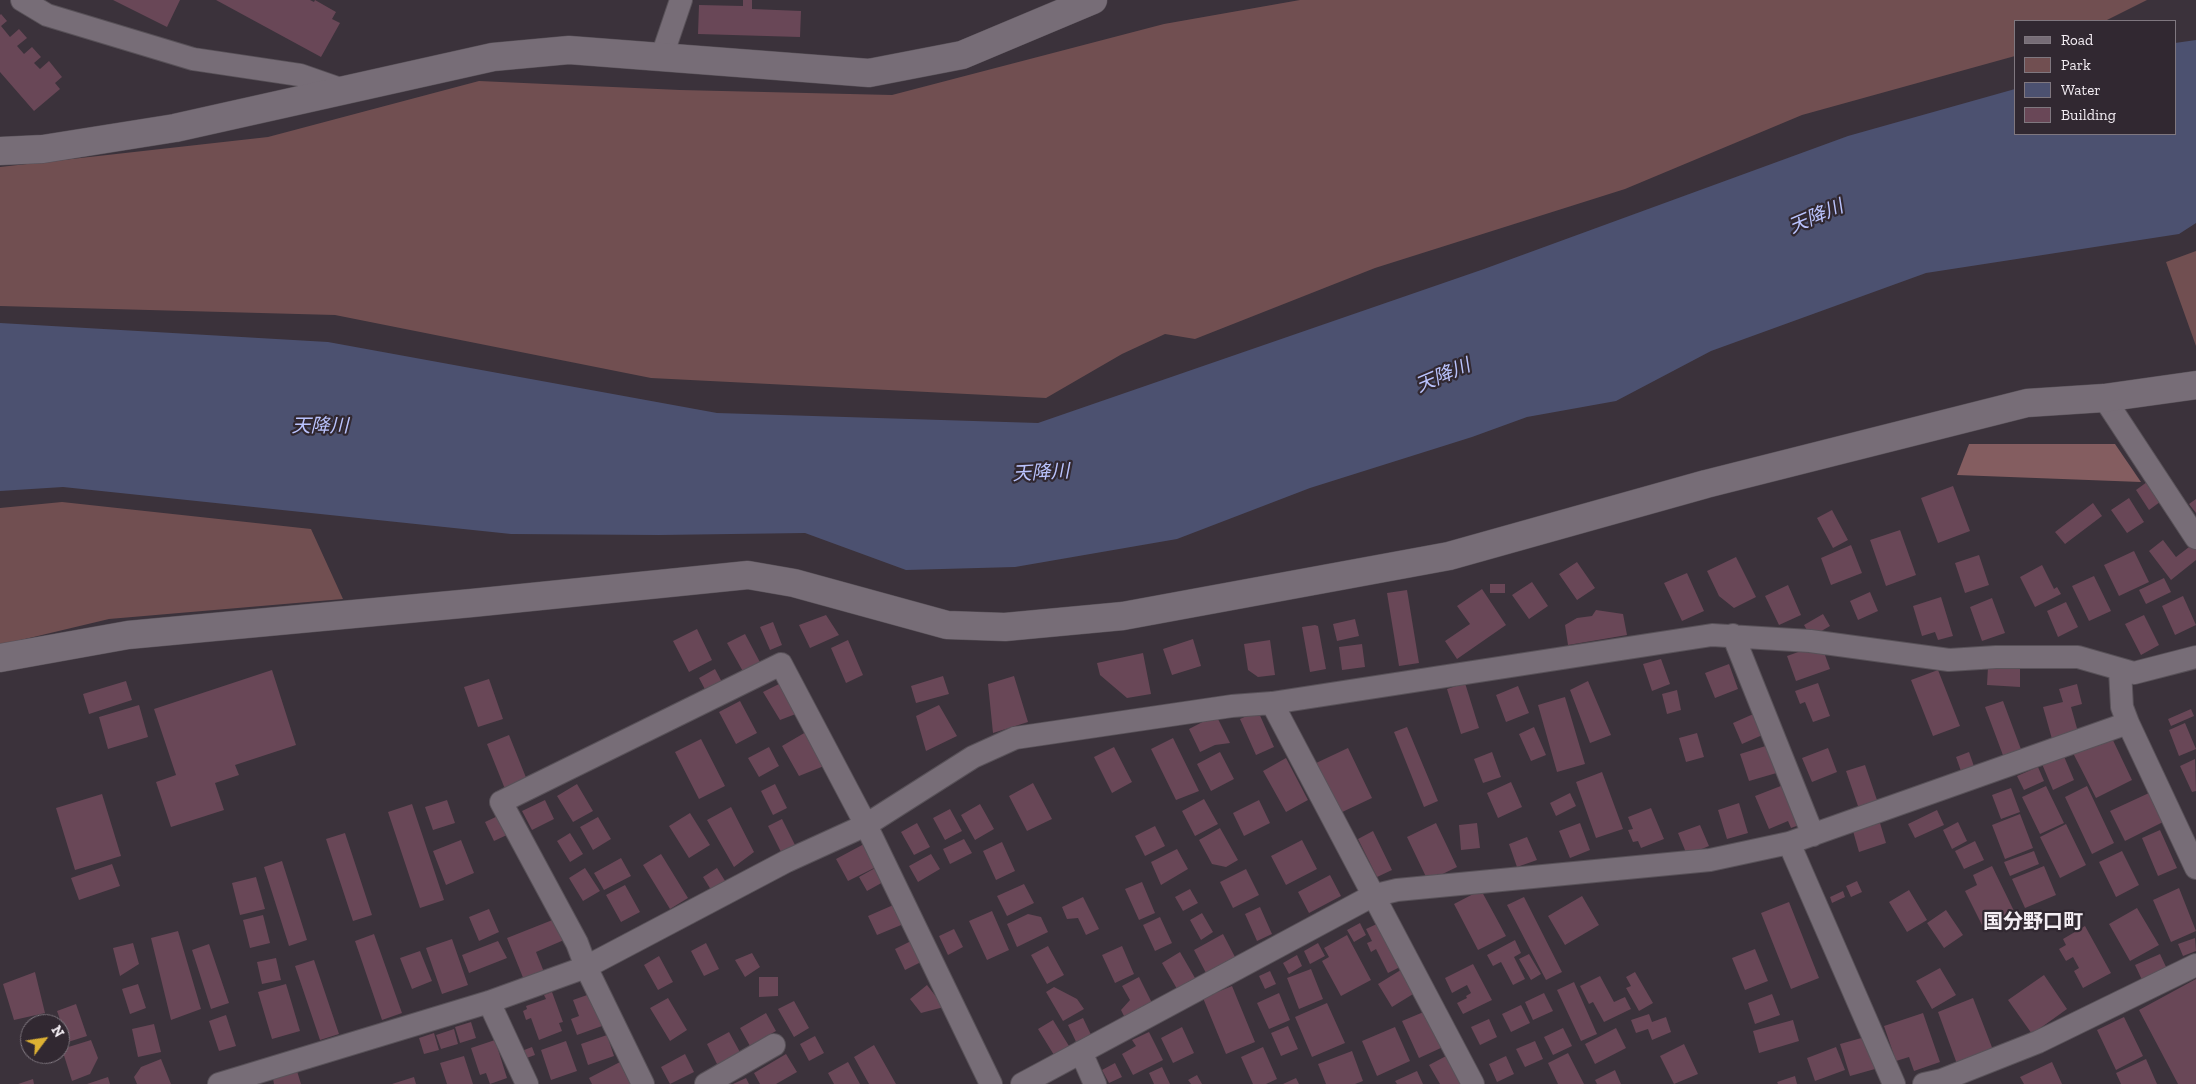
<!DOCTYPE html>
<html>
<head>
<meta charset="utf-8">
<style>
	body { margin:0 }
	#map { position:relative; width:2196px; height:1084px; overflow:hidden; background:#3b323b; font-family:"Zilla Slab",serif }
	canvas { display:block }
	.legend { position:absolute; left:2014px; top:20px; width:162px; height:115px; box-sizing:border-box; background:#312831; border:1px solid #7f777f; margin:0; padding:6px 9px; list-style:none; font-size:15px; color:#f3edf3 }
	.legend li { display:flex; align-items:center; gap:10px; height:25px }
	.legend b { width:25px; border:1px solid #7f777f }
	.north { position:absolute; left:20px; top:1014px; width:50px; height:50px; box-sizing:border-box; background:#312831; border:1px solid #7f777f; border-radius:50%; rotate:59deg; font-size:14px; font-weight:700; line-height:20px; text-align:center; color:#f3edf3 }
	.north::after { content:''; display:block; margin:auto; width:18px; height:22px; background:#ddb133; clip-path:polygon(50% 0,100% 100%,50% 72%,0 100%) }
</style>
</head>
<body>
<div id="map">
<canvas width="2196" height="1084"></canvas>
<ul class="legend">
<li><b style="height:6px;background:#776d77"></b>Road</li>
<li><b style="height:14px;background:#714f51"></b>Park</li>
<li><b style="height:14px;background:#4c5170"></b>Water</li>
<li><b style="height:14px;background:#694757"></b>Building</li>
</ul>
<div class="north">N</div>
</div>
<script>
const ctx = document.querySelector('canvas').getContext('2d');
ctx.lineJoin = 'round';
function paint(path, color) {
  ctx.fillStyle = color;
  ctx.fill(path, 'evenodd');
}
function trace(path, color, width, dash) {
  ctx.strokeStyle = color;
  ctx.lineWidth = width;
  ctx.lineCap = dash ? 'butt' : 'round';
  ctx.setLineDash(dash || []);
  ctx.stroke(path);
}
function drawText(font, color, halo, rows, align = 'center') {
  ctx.font = font + ' "Zilla Slab","Noto Sans JP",serif';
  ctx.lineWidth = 4.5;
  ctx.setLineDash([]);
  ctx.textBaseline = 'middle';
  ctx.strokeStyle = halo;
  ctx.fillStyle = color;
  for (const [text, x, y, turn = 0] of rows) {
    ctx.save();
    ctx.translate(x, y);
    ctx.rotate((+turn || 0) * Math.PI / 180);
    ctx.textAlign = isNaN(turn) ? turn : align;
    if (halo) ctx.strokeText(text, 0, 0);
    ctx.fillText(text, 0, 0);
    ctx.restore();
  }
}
const green = new Path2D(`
	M1300 0H2147L2105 21H2015V56L1802 115 1625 189 1375 268 1195 339 1165 334 1122 354 1046 398 651 378 335 315 0 306V167L268 137 479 81 680 90 892 95 1164 24Z
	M2196 251V346L2166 262Z
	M62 502 311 529 343 599 109 619 0 645V508Z`);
const forest = new Path2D(`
	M1969 444H2115L2141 482 1957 475Z`);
const water = new Path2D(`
	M2196 40V223L2179 234 1926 273 1711 351 1616 401 1527 417 1472 437 1310 488 1177 539 1015 567 906 570 805 533 659 535 511 534 63 487 0 491V323L328 342 717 413 1038 423 1484 269 1848 136 2015 89V134H2175V43Z`);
const building = new Path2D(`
	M113 0H180L167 27Z
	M216 0H310L314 2 315 0 336 12 332 19 340 23 321 57Z
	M743 0H752V9L801 11 800 37 698 34 699 5 743 6Z
	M1 14 7 21 1 26 10 37 19 29 27 38 17 46 24 54 32 47 41 57 34 63 40 69 49 61 62 77 55 83 60 89 34 111 0 72V15Z
	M2147 482 2160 502 2149 510 2136 490Z
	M1953 486 1970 531 1938 543 1921 498Z
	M2129 498 2144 522 2127 533 2111 510Z
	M2196 499V513L2189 504Z
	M2093 503 2102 516 2065 544 2055 532Z
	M1832 510 1848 540 1833 548 1817 518Z
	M1900 530 1916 575 1886 586 1870 540Z
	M2163 540 2176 557 2193 544 2196 548V560L2171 580 2149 551Z
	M1851 545 1862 573 1831 585 1821 558Z
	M2134 551 2149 582 2119 596 2104 565Z
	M1979 555 1989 585 1965 593 1955 563Z
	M1736 557 1756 597 1734 608 1719 596 1707 571Z
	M1577 562 1595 588 1577 600 1559 574Z
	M2042 565 2054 589 2057 587 2061 594 2035 607 2020 577Z
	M1687 573 1704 611 1682 621 1664 583Z
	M2094 576 2111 611 2089 621 2072 586Z
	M2164 578 2171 592 2146 604 2139 590Z
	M1532 582 1548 606 1529 619 1512 595Z
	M1490 584H1505V593H1490Z
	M1788 585 1801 615 1779 625 1765 596Z
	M1482 589 1506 625 1457 659 1445 641 1470 624 1457 606Z
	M1407 590 1419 663 1399 666 1387 593Z
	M1870 592 1878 611 1858 620 1850 601Z
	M2183 596 2196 625 2175 635 2162 606Z
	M1941 597 1953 636 1938 640 1935 632 1922 636 1913 606Z
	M1992 598 2005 633 1982 641 1970 607Z
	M2066 602 2078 627 2058 637 2047 611Z
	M1596 610 1623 614 1627 635 1568 645 1565 625 1577 618 1592 616Z
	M1823 614 1830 626 1811 637 1804 625Z
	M826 615 839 635 810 648 799 625Z
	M2144 615 2159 645 2141 655 2125 624Z
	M1355 619 1359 636 1337 641 1333 624Z
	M773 622 782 645 770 650 760 627Z
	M1315 625 1318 626 1326 669 1310 672 1302 627Z
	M697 629 712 660 689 672 673 641Z
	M745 634 762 666 745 675 727 643Z
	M1193 639 1201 666 1172 675 1163 649Z
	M848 640 863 675 846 683 831 648Z
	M1270 640 1275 675 1258 677 1248 670 1244 644Z
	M1362 644 1365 667 1342 670 1339 647Z
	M1821 644 1830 669 1796 681 1787 656Z
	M1143 653 1151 694 1127 698 1100 675 1097 663Z
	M1661 659 1670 684 1652 691 1643 664Z
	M1729 664 1738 689 1715 698 1705 673Z
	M1988 667 2020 669V687L1987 685Z
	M715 669 724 686 708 695 699 678Z
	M272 670 296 745 235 765 239 775 215 783 224 810 171 827 156 782 176 775 154 709Z
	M1938 670 1960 726 1933 736 1911 680Z
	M943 676 949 694 916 703 911 686Z
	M1014 676 1028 722 993 733 988 684Z
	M489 679 503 719 478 727 464 687Z
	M126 681 132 700 89 714 83 694Z
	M1588 681 1611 735 1590 743 1570 690Z
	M783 682 801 712 780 720 763 692Z
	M1465 683 1479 728 1461 734 1447 689Z
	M1818 683 1830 716 1813 722 1805 702 1800 704 1795 691Z
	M2077 684 2082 704 2071 707 2078 732 2052 739 2043 707 2063 702 2059 689Z
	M1518 686 1529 713 1506 722 1496 695Z
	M1677 690 1681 710 1667 714 1662 694Z
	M1565 697 1585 764 1557 772 1538 705Z
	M740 701 757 733 736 744 719 712Z
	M2003 701 2022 752 2004 758 1985 707Z
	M139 705 148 737 108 749 99 717Z
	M939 705 957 736 926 751 916 716Z
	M2191 709 2194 716 2171 726 2168 719Z
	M1258 711 1274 747 1256 755 1240 719Z
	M1758 712 1767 733 1742 744 1733 723Z
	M1216 715 1230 743 1215 745 1200 752 1189 729Z
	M2185 723 2196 749 2179 756 2169 730Z
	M1407 727 1438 801 1424 807 1394 732Z
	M1534 727 1546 755 1531 761 1519 734Z
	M806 732 824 766 799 776 782 746Z
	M1697 733 1704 757 1686 762 1679 738Z
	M2110 734 2132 780 2096 798 2073 753Z
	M509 735 527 780 505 789 487 744Z
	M1173 738 1199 791 1176 800 1151 749Z
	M701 739 725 786 699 799 675 752Z
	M1772 744 1780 772 1749 781 1740 754Z
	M769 747 779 766 759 777 748 758Z
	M1114 747 1132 782 1112 793 1094 757Z
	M1348 748 1372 798 1338 814 1314 764Z
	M1828 748 1837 772 1812 782 1802 758Z
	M1220 752 1234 779 1211 791 1197 764Z
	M1492 752 1501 777 1483 783 1474 759Z
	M1969 752 1976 772 1963 777 1956 757Z
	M2063 754 2074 780 2053 790 2042 764Z
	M1286 758 1308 800 1286 812 1263 771Z
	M2195 759 2196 791 2192 792 2180 766Z
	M1865 765 1878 803 1859 809 1846 771Z
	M2038 767 2044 781 2024 790 2017 776Z
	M1602 772 1623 829 1596 838 1576 782Z
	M1511 782 1522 807 1498 818 1487 793Z
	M1033 783 1052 819 1027 831 1009 796Z
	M577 784 593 811 573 822 557 796Z
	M775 784 787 808 773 815 761 791Z
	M1786 784 1802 824 1791 828 1788 821 1769 829 1755 796Z
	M2046 786 2064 823 2040 834 2022 797Z
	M2087 786 2114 843 2092 854 2065 797Z
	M2011 788 2020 812 2001 819 1992 795Z
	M1570 793 1576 806 1556 816 1550 803Z
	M2149 793 2163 822 2125 841 2110 811Z
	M102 794 121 856 75 870 56 808Z
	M1204 799 1218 824 1195 836 1182 811Z
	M447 800 455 823 433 830 425 807Z
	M545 800 554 819 532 830 522 811Z
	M1259 800 1270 823 1244 836 1233 813Z
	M1739 803 1748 833 1727 839 1718 810Z
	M412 804 444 900 420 908 388 812Z
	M980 804 994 829 975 840 961 815Z
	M731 807 754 852 734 867 707 820Z
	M1651 808 1664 839 1641 848 1638 841 1633 842 1628 830 1633 829 1628 817Z
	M950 809 962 831 945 840 933 818Z
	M1937 810 1944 825 1915 838 1908 824Z
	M690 813 710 845 689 858 669 826Z
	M2020 814 2033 848 2005 859 1992 825Z
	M500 815 509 834 494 841 485 822Z
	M598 817 611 839 593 850 580 827Z
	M782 819 796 847 782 854 768 826Z
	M1958 822 1967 841 1952 849 1943 830Z
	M917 823 930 847 914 855 901 832Z
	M1436 823 1457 867 1428 881 1407 837Z
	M1477 823 1480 848 1461 850 1459 825Z
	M1580 823 1590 850 1570 858 1559 831Z
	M1880 823 1886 843 1859 852 1853 831Z
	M2066 824 2086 865 2060 878 2040 837Z
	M1700 825 1709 846 1687 855 1678 833Z
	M1155 826 1165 846 1145 856 1135 836Z
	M1220 828 1238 860 1226 867 1212 864 1199 840Z
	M2160 830 2177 868 2158 876 2142 838Z
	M1373 831 1392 870 1377 877 1358 839Z
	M345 833 372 915 353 921 326 839Z
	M570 833 583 854 570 862 557 841Z
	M1527 837 1537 860 1517 867 1509 844Z
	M964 839 972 853 950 864 943 849Z
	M461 840 474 873 446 885 433 851Z
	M1302 840 1317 869 1286 885 1271 856Z
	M1975 841 1984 860 1964 869 1955 851Z
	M1002 842 1015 871 996 880 983 851Z
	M864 844 876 867 848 881 836 859Z
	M1177 849 1188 869 1161 885 1151 862Z
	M2034 851 2039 864 2010 876 2004 862Z
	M2122 851 2139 885 2116 897 2099 862Z
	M661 854 688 898 670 909 643 865Z
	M931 854 940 869 918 882 909 866Z
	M621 858 631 876 604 890 594 873Z
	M282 861 307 940 289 946 264 867Z
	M112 864 120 886 79 900 71 878Z
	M1992 866 2015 913 1984 929 1965 891 1977 885 1973 875Z
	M2044 866 2056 895 2025 908 2012 879Z
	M877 867 885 881 867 891 859 877Z
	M585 868 600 891 583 901 569 878Z
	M717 868 727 884 713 893 703 877Z
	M1246 869 1259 895 1233 908 1220 882Z
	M1330 875 1341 896 1309 913 1298 892Z
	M256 877 265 909 240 915 232 883Z
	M1857 881 1862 892 1851 897 1846 886Z
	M1142 882 1155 913 1139 920 1125 889Z
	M1024 884 1034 903 1007 916 997 896Z
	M625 885 640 912 621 922 606 895Z
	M2179 888 2196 931 2171 942 2153 900Z
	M1190 889 1198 903 1183 911 1175 897Z
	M1481 890 1506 936 1478 950 1454 904Z
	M1909 890 1927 920 1907 932 1889 902Z
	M1843 891 1845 897 1832 903 1830 897Z
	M1582 896 1599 925 1565 945 1548 916Z
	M1083 897 1099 929 1086 935 1078 918 1067 919 1062 907Z
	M1524 897 1562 972 1546 980 1507 905Z
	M1789 902 1819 978 1791 989 1761 913Z
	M898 903 906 923 877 935 868 916Z
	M1260 907 1272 934 1257 941 1245 914Z
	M2137 908 2159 945 2130 961 2109 924Z
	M489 909 499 932 479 941 469 917Z
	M1946 910 1963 935 1944 948 1927 923Z
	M992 911 1009 950 987 960 969 921Z
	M1202 913 1213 932 1201 940 1190 920Z
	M1028 914 1041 917 1048 932 1017 947 1007 924Z
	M263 915 270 943 250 948 243 920Z
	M1160 917 1172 943 1155 951 1143 925Z
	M555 919 564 940 536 952 546 977 526 985 507 938Z
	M1381 922 1404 965 1388 973 1376 949 1371 952 1367 943 1372 941 1366 929Z
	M1360 923 1366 935 1354 942 1347 930Z
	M2085 926 2111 973 2083 988 2074 971 2079 968 2073 957 2066 961 2059 949 2066 945 2063 939Z
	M954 929 963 947 948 955 939 936Z
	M178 931 201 1009 171 1020 151 938Z
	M374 934 402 1013 382 1020 355 941Z
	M1223 934 1235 957 1206 973 1194 950Z
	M1347 935 1371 980 1341 996 1322 961 1329 957 1324 948Z
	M2195 938 2196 951 2183 956 2178 944Z
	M452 939 468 985 442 994 426 948Z
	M1515 940 1521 953 1514 957 1525 979 1513 985 1501 962 1493 966 1487 955Z
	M498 941 507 958 469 973 462 955Z
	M911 941 921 962 905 970 895 949Z
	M133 943 139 964 120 976 113 948Z
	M706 943 719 969 704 976 691 951Z
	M1318 943 1325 956 1310 964 1304 951Z
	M209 944 229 1003 211 1009 192 950Z
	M1048 946 1064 975 1047 984 1031 955Z
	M1122 946 1134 974 1115 983 1102 955Z
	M1755 949 1768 981 1745 990 1732 958Z
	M420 951 432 981 412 989 400 958Z
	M1180 952 1195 978 1177 989 1162 963Z
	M752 953 760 967 745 977 735 960Z
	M1529 954 1541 974 1531 980 1519 959Z
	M2160 954 2167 969 2142 980 2135 965Z
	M1297 955 1302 966 1289 974 1283 963Z
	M659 956 673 982 658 990 644 965Z
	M276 958 281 980 262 984 257 962Z
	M314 960 339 1034 320 1040 295 966Z
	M1473 964 1492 1000 1463 1014 1457 1003 1467 998 1466 996 1471 993 1467 985 1452 993 1445 978Z
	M1404 968 1418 991 1392 1007 1378 984Z
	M1940 968 1956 995 1932 1009 1916 981Z
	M1311 969 1323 999 1299 1009 1287 978Z
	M1270 971 1276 984 1265 989 1259 976Z
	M35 972 45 1013 14 1020 3 984Z
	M1635 972 1653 1003 1639 1011 1626 988 1631 986 1626 977Z
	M2044 975 2067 1009 2032 1034 2008 1000Z
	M1600 976 1614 1002 1625 997 1631 1009 1604 1022 1593 1002 1589 1004 1580 986Z
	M759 977H778V996L759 997Z
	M1139 977 1155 1009 1127 1022 1121 1010 1130 1000 1122 986Z
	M2196 979V1084H2178L2139 1010Z
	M1574 982 1597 1034 1581 1041 1557 990Z
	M138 984 146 1008 130 1014 122 989Z
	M286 984 300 1031 272 1039 258 992Z
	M927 985 944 1007 921 1013 910 999Z
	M1232 986 1255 1042 1226 1054 1203 998Z
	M1054 987 1077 999 1084 1009 1063 1021 1046 992Z
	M552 992 563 1022 559 1023 562 1031 539 1040 531 1018 526 1020 523 1011 527 1009 526 1006 546 999 544 995Z
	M1279 993 1290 1020 1269 1029 1257 1003Z
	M1544 993 1553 1011 1533 1020 1525 1002Z
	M590 994 602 1026 577 1035 571 1019 579 1016 573 1000Z
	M1772 994 1780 1015 1755 1024 1748 1003Z
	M668 998 687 1030 670 1041 650 1008Z
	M1973 998 1993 1050 1957 1064 1938 1012Z
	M794 1001 809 1028 794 1037 778 1009Z
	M1327 1003 1345 1043 1312 1057 1295 1017Z
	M76 1004 87 1036 68 1042 57 1011Z
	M1521 1005 1530 1023 1511 1032 1502 1014Z
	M1426 1011 1443 1047 1419 1058 1402 1021Z
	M766 1013 776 1031 750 1046 740 1028Z
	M1923 1013 1940 1062 1914 1071 1909 1057 1896 1061 1884 1026Z
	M1649 1014 1652 1022 1666 1017 1671 1032 1652 1040 1648 1029 1636 1033 1631 1020Z
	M226 1015 236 1046 219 1051 209 1021Z
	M2124 1017 2143 1056 2116 1070 2097 1030Z
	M1083 1018 1094 1041 1079 1048 1068 1025Z
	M1489 1019 1497 1037 1480 1045 1471 1027Z
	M1053 1020 1069 1046 1054 1055 1038 1029Z
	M1793 1020 1799 1041 1759 1053 1753 1031Z
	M471 1022 476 1038 460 1043 455 1027Z
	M154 1024 161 1052 138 1057 132 1029Z
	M1288 1026 1298 1049 1281 1056 1271 1033Z
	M1182 1027 1194 1053 1173 1063 1161 1038Z
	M1395 1027 1410 1061 1377 1076 1362 1041Z
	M1563 1028 1572 1046 1553 1055 1544 1037Z
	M1616 1028 1626 1048 1595 1064 1585 1044Z
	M454 1029 458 1044 441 1049 436 1035Z
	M729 1032 741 1054 718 1066 707 1044Z
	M1149 1032 1163 1060 1133 1075 1122 1054 1136 1046 1132 1040Z
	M434 1033 439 1050 424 1054 419 1038Z
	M607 1035 614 1056 588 1065 581 1044Z
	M815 1036 824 1053 809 1061 800 1044Z
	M1865 1037 1875 1069 1850 1076 1840 1044Z
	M91 1040 98 1058 90 1074 72 1081 62 1049Z
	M495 1040 507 1078 490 1084 486 1073 480 1075 471 1048Z
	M566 1041 577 1071 551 1080 541 1050Z
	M1535 1041 1543 1059 1525 1067 1516 1049Z
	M1684 1044 1698 1074 1674 1084 1660 1056Z
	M874 1045 896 1084H869L854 1057Z
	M532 1047 535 1055 521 1060 519 1052Z
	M1263 1047 1277 1079 1266 1084H1253L1241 1057Z
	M1836 1047 1845 1070 1815 1081 1807 1058Z
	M1352 1051 1363 1081 1355 1084H1326L1318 1064Z
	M1568 1053 1584 1084H1558L1548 1063Z
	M685 1054 694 1072 670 1084 661 1067Z
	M786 1054 797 1072 776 1084H760L754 1073Z
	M1448 1055 1463 1084H1440L1429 1065Z
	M464 1056 473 1084H447L440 1063Z
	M1506 1056 1514 1074 1497 1082 1489 1064Z
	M161 1059 171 1084H137L134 1077 141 1067Z
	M2146 1059 2157 1084H2121L2116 1073Z
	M620 1062 629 1081 635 1084H592L589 1078Z
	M848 1062 860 1084H834L828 1073Z
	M2052 1062 2062 1084H2024L2020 1077Z
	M1115 1063 1122 1077 1109 1083 1102 1070Z
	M1162 1067 1170 1084H1154L1149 1073Z
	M1615 1070 1621 1084H1597L1595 1080Z
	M297 1071 301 1084H274L273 1079Z
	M1417 1071 1423 1084H1397L1395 1081Z
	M1197 1075 1202 1084H1191L1188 1080Z
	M1795 1076 1797 1084H1778L1777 1082Z
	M108 1077 110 1084H87Z
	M414 1077 416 1084H392Z
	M746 1078 749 1084H733Z
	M1296 1078 1299 1084H1283Z
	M33 1079 34 1084H18Z`);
const street = new Path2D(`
	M22 0 47 15 193 59 300 75 343 90
	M662 56 681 0
	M2104 398 2196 538
	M1733 635 1813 835
	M2120 670 2122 707 2128 723 2196 868
	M1272 703 1473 1084
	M1789 843 1894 1084
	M489 1002 527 1084
	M1081 1052 1095 1084
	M219 1084 489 1002 586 967 787 861 866 825 973 757 1015 738 1232 706 1272 703 1712 635 1810 641 1949 660 1996 657H2078L2134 673 2196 657
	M643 1084 586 967 577 943 501 802 781 664 866 825 991 1084
	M706 1084 774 1045
	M1022 1084 1372 896 1397 890 1710 860 1789 843 2128 723
	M1924 1084 1942 1080 2038 1042 2196 965`);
const secondary = new Path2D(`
	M0 151 43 149 175 128 493 57 569 50 869 73 962 55 1093 0
	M0 658 128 635 472 603 748 575 794 583 947 625 1005 627 1123 616 1449 556 1706 484 2027 403 2104 398 2196 385`);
const waterNames = [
	["天降川",1816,217,-23],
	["天降川",1443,376,-23],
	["天降川",320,427],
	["天降川",1041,473,-3]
];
const quarterNames = [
	["国分野口町",2033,922]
];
paint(green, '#714f51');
paint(forest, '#845d60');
paint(water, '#4c5170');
paint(building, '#694757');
trace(street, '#585158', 24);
trace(secondary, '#585158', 29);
trace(street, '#776d77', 22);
trace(secondary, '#776d77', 28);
drawText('italic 19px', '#bac3fd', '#312831', waterNames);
drawText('bold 20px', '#f3edf3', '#312831', quarterNames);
</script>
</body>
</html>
